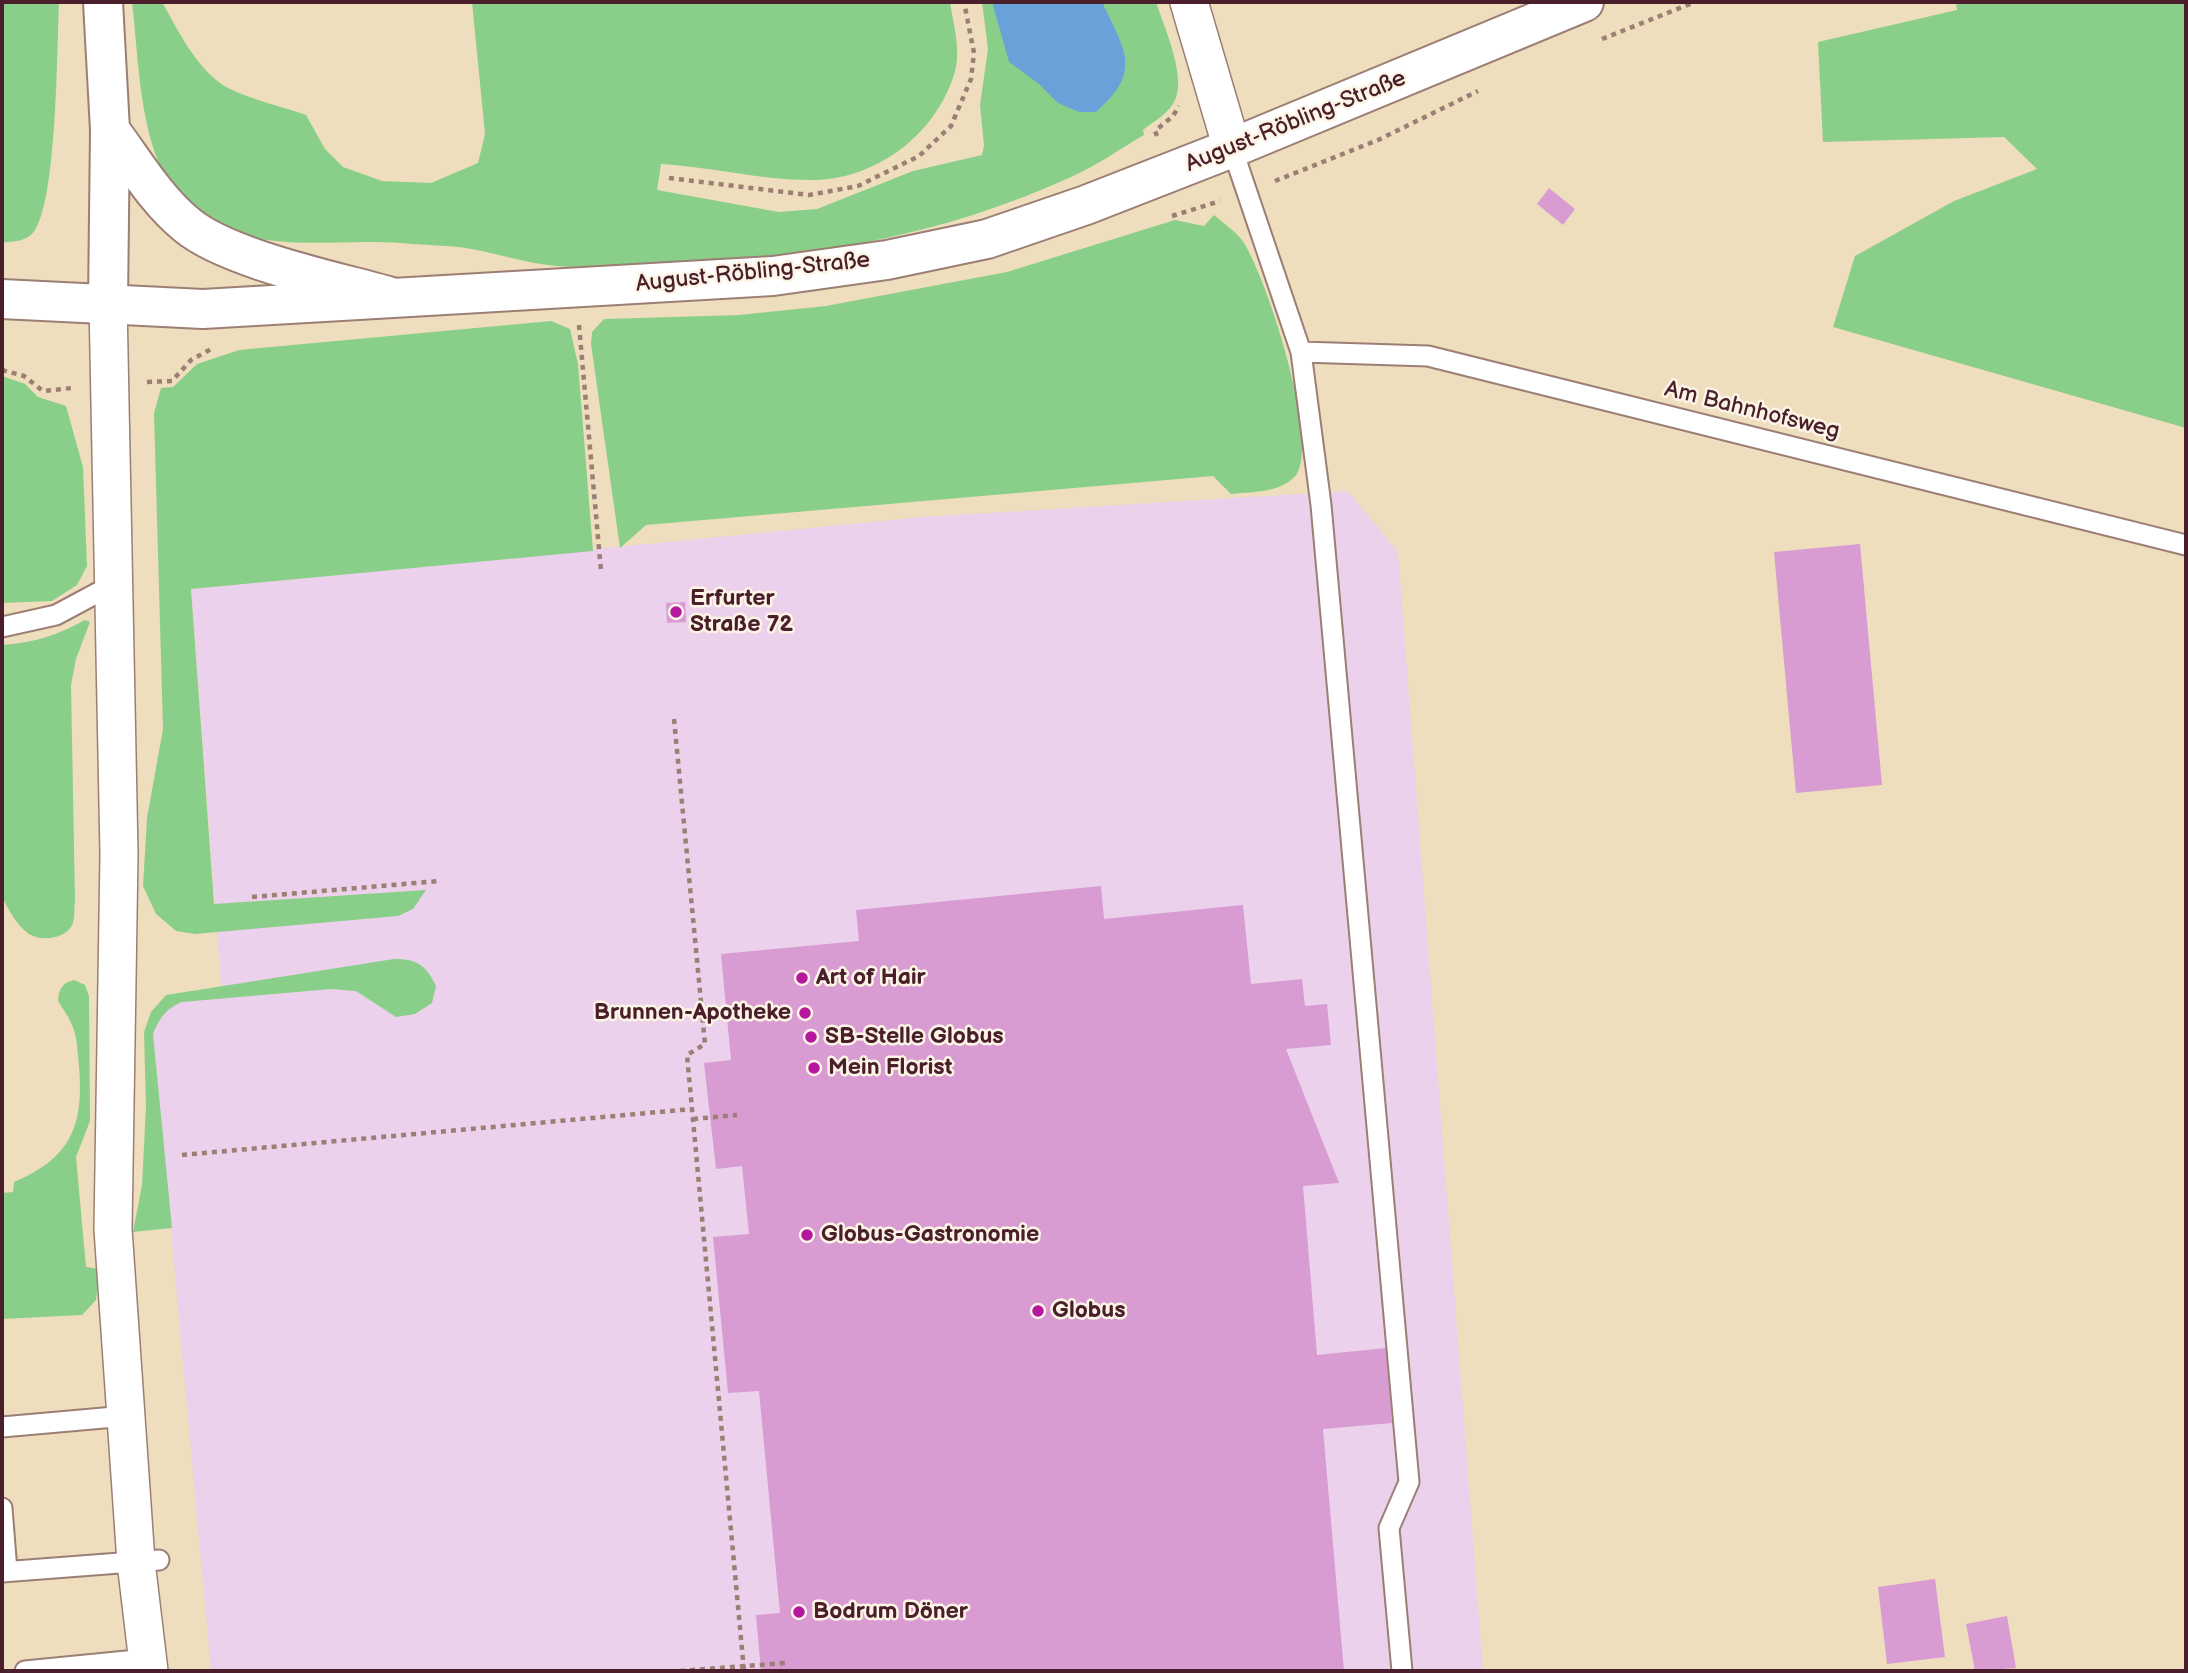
<!DOCTYPE html>
<html>
<head>
<meta charset="utf-8">
<style>
	body { margin:0 }
	#map { position:relative; width:2188px; height:1673px; overflow:hidden; background:#eedebd; font-family:"Balsamiq Sans",sans-serif }
	canvas { display:block }
	.frame { position:absolute; inset:0; border:4px solid #4a1f2b; pointer-events:none }
</style>
</head>
<body>
<div id="map">
<canvas width="2188" height="1673"></canvas>
<div class="frame"></div>
</div>
<script>
const ctx = document.querySelector('canvas').getContext('2d');
ctx.lineJoin = 'round';
function paint(path, color) {
  ctx.fillStyle = color;
  ctx.fill(path, 'evenodd');
}
function trace(path, color, width, dash) {
  ctx.strokeStyle = color;
  ctx.lineWidth = width;
  ctx.lineCap = dash ? 'butt' : 'round';
  ctx.setLineDash(dash || []);
  ctx.stroke(path);
}
function drawText(font, color, halo, rows, align = 'center') {
  ctx.font = font + ' "Balsamiq Sans",sans-serif';
  ctx.lineWidth = 5;
  ctx.setLineDash([]);
  ctx.textBaseline = 'middle';
  ctx.strokeStyle = halo;
  ctx.fillStyle = color;
  for (const [text, x, y, turn = 0] of rows) {
    ctx.save();
    ctx.translate(x, y);
    ctx.rotate((+turn || 0) * Math.PI / 180);
    ctx.textAlign = isNaN(turn) ? turn : align;
    if (halo) ctx.strokeText(text, 0, 0);
    ctx.fillText(text, 0, 0);
    ctx.restore();
  }
}
const built = new Path2D(`
	M1348 491 1398 552 1483 1671H211L153 1034 160 1017 169 1007 182 1002 222 998 191 589 922 517Z`);
const green = new Path2D(`
	M2 2H59C57 48 57 196 35 230 27 242 14 241 2 243Z
	M132 2H162C178 30 198 72 228 88 252 100 281 106 306 115L325 149 343 167 382 181 431 183 478 163 485 134 472 2H950C953 22 961 51 955 71 938 132 879 178 816 180 764 181 712 167 661 164L657 190 779 212 817 209 913 171 982 155 984 146 980 105 988 49 982 2H1156C1164 27 1189 81 1173 104 1166 115 1153 122 1143 130L1144 135C1120 149 1096 166 1071 177 940 237 807 259 665 263 629 264 591 269 556 266 525 263 496 253 466 248 445 245 422 245 400 243 320 237 247 261 182 198 139 157 139 58 132 2Z
	M1956 2H2186V428L1833 327 1855 256 1954 201 2037 169 2004 137 1823 142 1818 42 1957 10Z
	M1214 215C1223 223 1235 231 1242 240 1265 272 1321 444 1296 475 1281 493 1252 492 1231 494L1213 476 646 525 620 548 591 344 592 332 604 319 739 315 826 306 1007 272 1175 220 1204 226Z
	M551 321 570 329 578 364 593 551 191 589 214 904 426 890 413 909 398 916 195 934 176 931 156 914 143 886 147 818 163 729 154 413 161 388 173 387 197 364 239 350Z
	M2 376 25 384 38 397 66 406 83 467 87 566 77 585 52 601 2 603Z
	M85 620 90 622 76 659 71 685 75 900C74 907 75 916 73 923 67 939 41 942 29 934 16 925 9 910 2 897V645C33 643 58 635 85 620Z
	M394 959C417 959 426 965 436 986L432 1003 415 1014 396 1017 356 991 331 989 182 1002C165 1009 160 1018 153 1034L172 1228 133 1232 142 1185 146 1107 144 1032 151 1012 166 995Z
	M74 980 85 985 89 996 90 1121 76 1157 86 1267 100 1269 96 1300 82 1315 2 1319V1193L13 1192 14 1182C71 1158 84 1126 79 1066 76 1032 77 1030 58 1001 59 989 62 983 74 980Z`);
const water = new Path2D(`
	M992 2H1102C1125 51 1143 71 1096 112H1079L1058 103 1039 84 1009 62Z`);
const building = new Path2D(`
	M1549 188 1575 209 1563 225 1537 204Z
	M1860 544 1882 785 1796 793 1774 552Z
	M685 602 686 622 667 623 666 603Z
	M1101 886 1104 919 1243 905 1251 984 1302 979 1305 1006 1327 1004 1331 1045 1286 1049 1339 1183 1303 1186 1317 1355 1386 1348 1392 1423 1323 1429 1344 1671H761L756 1615 780 1613 759 1391 728 1393 713 1237 749 1234 742 1166 716 1169 704 1063 731 1060 721 954 859 941 856 910Z
	M1935 1579 1945 1657 1887 1664 1878 1587Z
	M2007 1616 2016 1668 1975 1671 1966 1624Z`);
const path = new Path2D(`
	M1602 39 1695 2
	M1157 136 1155 131 1173 116 1179 106
	M669 178 809 195 858 186 919 156 951 126 971 79 974 53 964 2
	M1275 181 1378 140 1478 91
	M1172 216 1220 201
	M579 325 601 571
	M2 370 24 376 43 391 72 388
	M147 382 172 381 191 360 213 348
	M674 719 705 1044 687 1055 744 1671
	M252 897 439 881
	M693 1119 737 1115
	M182 1155 692 1109
	M680 1671 785 1663`);
const lane = new Path2D(`
	M1232 148 1301 352 1321 505 1409 1482 1389 1528 1402 1671
	M1301 352 1428 356 2186 545
	M2 627 56 615 112 585
	M2 1427 126 1416
	M2 1508 7 1571
	M2 1572 159 1560
	M25 1671 147 1659`);
const street = new Path2D(`
	M1189 2 1232 148
	M108 303 119 854 113 1229 136 1562 149 1671`);
const secondary = new Path2D(`
	M2 299 203 309 773 276 887 260 987 239 1086 205 1232 148 1584 2`);
const highway = new Path2D(`
	M103 2 110 130 108 303
	M110 130C134 162 156 200 187 225 228 259 335 281 388 296`);
const markers = [
	[676,612,7,"#b5179e"],
	[802,978,7,"#b5179e"],
	[805,1013,7,"#b5179e"],
	[811,1037,7,"#b5179e"],
	[814,1068,7,"#b5179e"],
	[807,1235,7,"#b5179e"],
	[1038,1311,7,"#b5179e"],
	[799,1612,7,"#b5179e"]
];
const streetNames = [
	["August-Röbling-Straße",1296,122,-22],
	["August-Röbling-Straße",753,273,-6],
	["Am Bahnhofsweg",1752,411,14]
];
const poiNames = [
	["Erfurter",690,599],
	["Straße 72",690,625],
	["Art of Hair",816,978],
	["Brunnen-Apotheke",791,1013,"right"],
	["SB-Stelle Globus",825,1037],
	["Mein Florist",828,1068],
	["Globus-Gastronomie",821,1235],
	["Globus",1052,1311],
	["Bodrum Döner",813,1612]
];
paint(built, '#ebd1eb');
paint(green, '#8acf89');
paint(water, '#6aa1d8');
paint(building, '#d89cd3');
trace(lane, '#9c7e74', 23);
trace(street, '#9c7e74', 40);
trace(secondary, '#9c7e74', 42);
trace(highway, '#9c7e74', 42);
trace(path, '#9c7e74', 4.5, [5, 5]);
trace(lane, '#fff', 19);
trace(street, '#fff', 37);
trace(secondary, '#fff', 38);
trace(highway, '#fff', 38);
for (const [x, y, r, color] of markers) {
  const dot = new Path2D();
  dot.arc(x, y, r, 0, 2 * Math.PI);
  ctx.fillStyle = color;
  ctx.fill(dot);
  trace(dot, '#fcf5e5', 2.5);
}
drawText('23px', '#4a1f2b', '#fcf5e5', streetNames);
drawText('bold 23px', '#4a1f2b', '#fcf5e5', poiNames, 'left');
</script>
</body>
</html>
